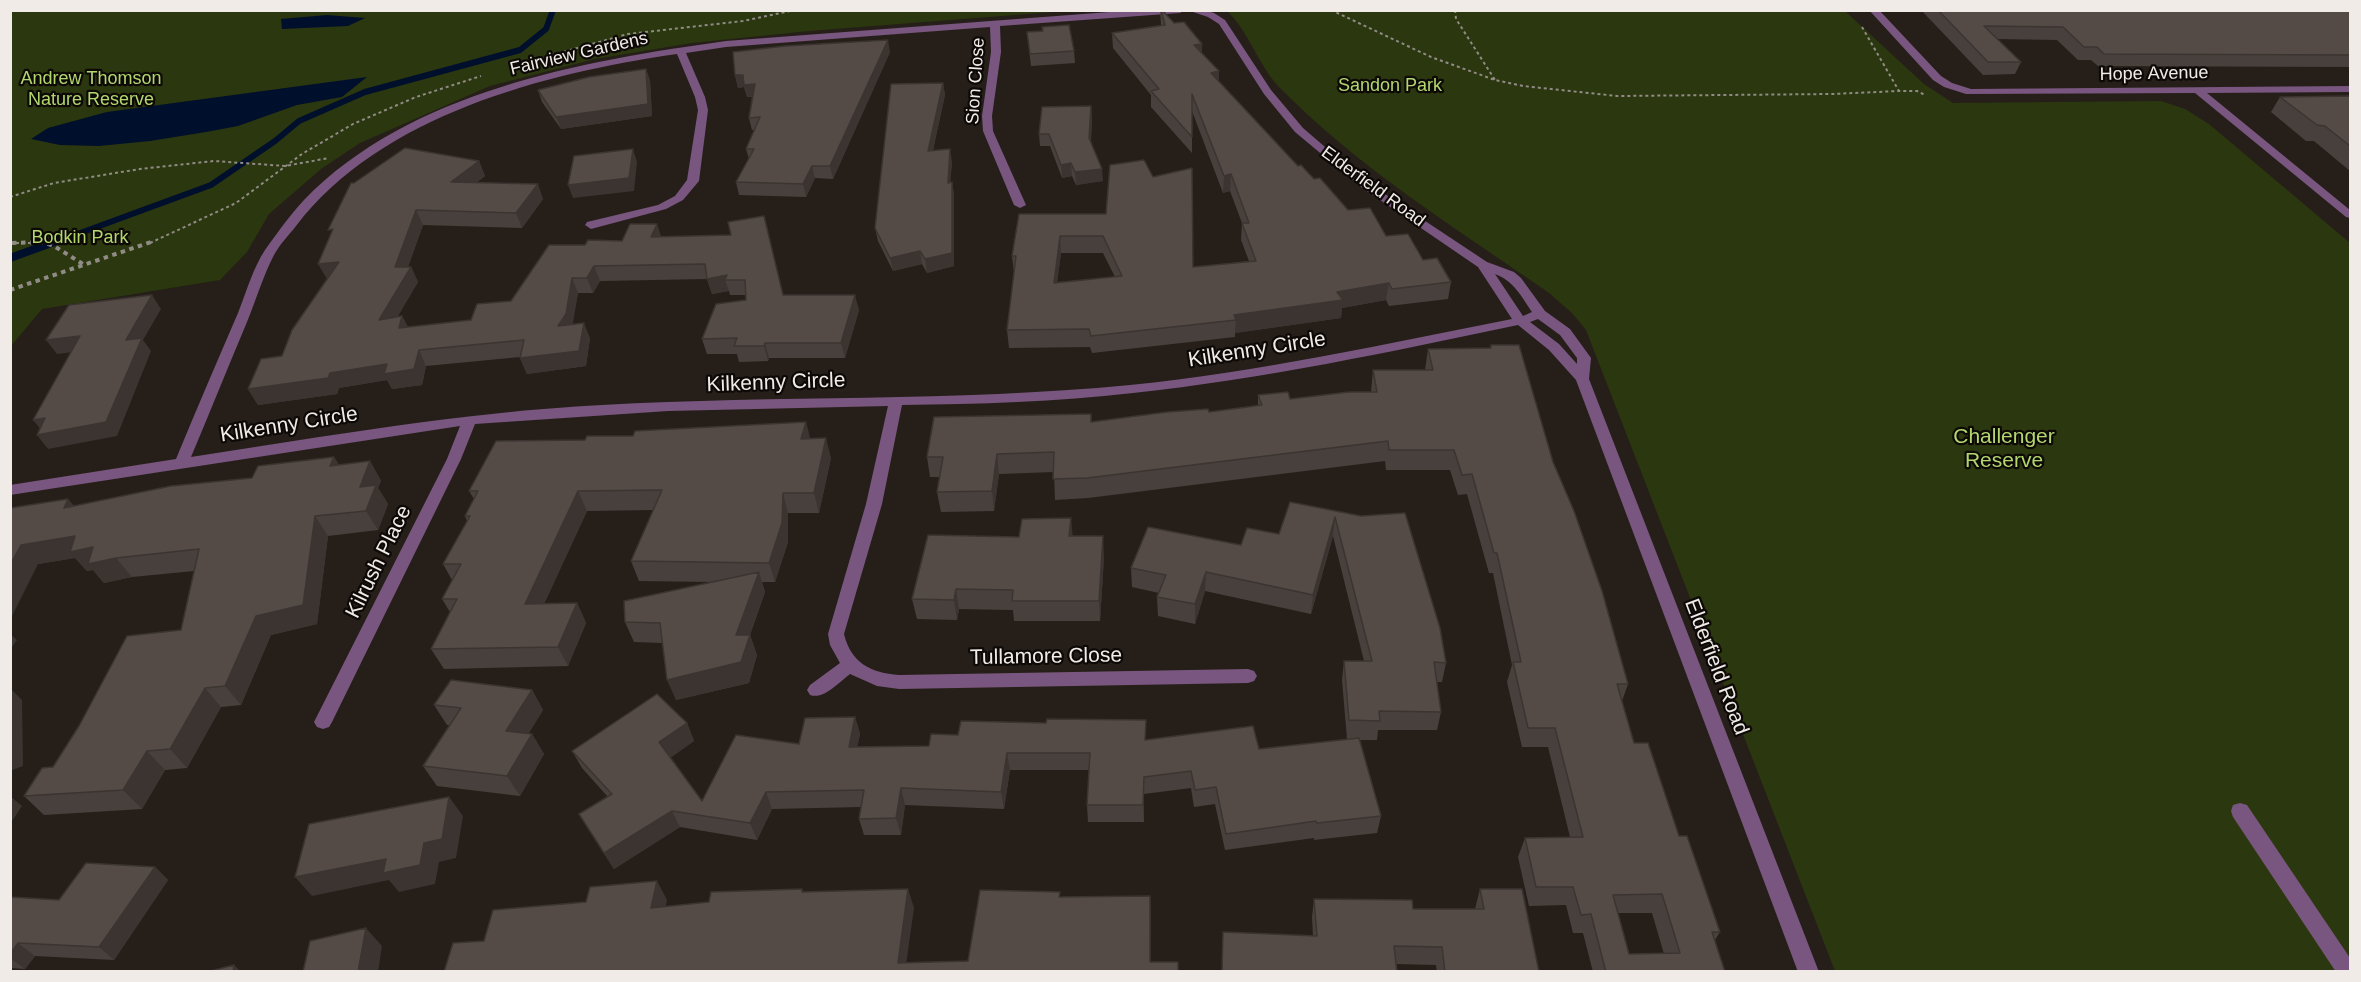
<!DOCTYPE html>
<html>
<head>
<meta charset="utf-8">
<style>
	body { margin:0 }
	#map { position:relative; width:2361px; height:982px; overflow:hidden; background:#261f19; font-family:Arial,sans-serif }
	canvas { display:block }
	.frame { position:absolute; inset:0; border:12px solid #f0ebe7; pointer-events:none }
</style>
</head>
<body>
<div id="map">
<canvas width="2361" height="982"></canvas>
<div class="frame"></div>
</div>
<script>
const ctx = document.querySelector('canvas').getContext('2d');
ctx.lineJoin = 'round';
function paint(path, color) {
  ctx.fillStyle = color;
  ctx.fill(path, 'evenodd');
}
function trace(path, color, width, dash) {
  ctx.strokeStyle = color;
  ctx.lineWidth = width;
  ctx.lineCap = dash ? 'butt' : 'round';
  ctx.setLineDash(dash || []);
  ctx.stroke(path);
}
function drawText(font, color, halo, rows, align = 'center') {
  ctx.font = font + ' Arial,sans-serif';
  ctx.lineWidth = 4.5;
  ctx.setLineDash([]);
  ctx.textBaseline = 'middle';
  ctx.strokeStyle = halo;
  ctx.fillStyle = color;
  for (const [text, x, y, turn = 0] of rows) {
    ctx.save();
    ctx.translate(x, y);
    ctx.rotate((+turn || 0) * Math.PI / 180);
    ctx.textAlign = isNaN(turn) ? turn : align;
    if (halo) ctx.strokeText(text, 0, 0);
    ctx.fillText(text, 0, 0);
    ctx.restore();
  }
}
const green = new Path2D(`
	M11 11H1066L809 31 692 43 595 59 490 86 360 143 321 169 269 214 247 252 220 280 42 309 11 346Z
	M1227 11H1845L1924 84 1953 103 2161 101 2185 109 2209 124 2350 243V971H1835L1586 330 1572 313 1549 293C1456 228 1358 168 1278 86 1258 64 1249 32 1227 11Z`);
const water = new Path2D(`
	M327 15 365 18 348 26 282 29 281 19Z
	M367 77 342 97 297 105 238 126 206 132 150 141 99 146 60 145 31 139 48 128 107 112Z`);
const streamFar1 = new Path2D(`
	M53 243 211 185 275 141 299 121 365 92 520 50 546 29 553 10`);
const stream = new Path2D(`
	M10 258 57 241`);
const pathFar1 = new Path2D(`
	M1331 10 1431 57 1495 80 1523 86 1617 96 1832 94 1899 91H1917L1925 95
	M1455 10 1456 19 1495 80
	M1862 27 1899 91
	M552 55 628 34 743 21 795 10
	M10 197 54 183 140 169 214 161 285 166 329 158
	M16 243H45
	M150 243 236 203 302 154 353 124 416 97 481 76`);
const path = new Path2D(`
	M12 243 42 242 54 246 86 266
	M10 290 154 241`);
const service = new Path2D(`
	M2240 803 2247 805 2350 958V972H2336L2233 817 2231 811 2233 805Z`);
const minor = new Path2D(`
	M1136 10H1184L1180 13 1000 26 1001 52 992 116 993 131 1026 205 1020 208 1014 205 983 131 982 116 991 52 990 27 726 47 686 53 705 97 708 110 699 181 683 200 666 209 591 229 585 225 587 222 658 205 675 196 687 180 698 110 695 97 677 54C545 73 381 115 296 226 289 235 280 244 274 255 263 276 256 300 247 322 228 367 210 412 191 457 328 436 464 412 602 405 778 395 954 402 1130 385 1259 372 1385 344 1512 319L1478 267 1361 187 1295 132 1264 94 1219 24 1208 17 1187 10H1204L1214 13 1225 20 1271 90 1303 128 1346 165 1392 199 1487 262 1514 272 1521 278 1545 311 1570 329 1591 358 1589 379 1819 972H1798L1576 380 1549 350 1518 325C1390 352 1263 379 1133 393 1056 402 979 404 902 405L882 504 844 634C851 663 871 673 899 675L1248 669 1254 671 1257 676 1254 681 1248 683 899 689 877 686 850 674C839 682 824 700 810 695L807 690 810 685 840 663 830 645 828 634 866 504 888 406 668 411 475 424 461 459 332 722 329 727 323 729 317 727 314 722 447 459 460 426 10 495V485L176 459C196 410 217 362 238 313 246 293 253 268 265 250 277 233 290 215 304 200 410 91 582 61 726 41ZM1495 274C1514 281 1521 296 1532 312L1523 316ZM1538 319 1560 335 1577 358V364L1559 344 1530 322Z
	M1869 10H1879L1941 76 1952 83 1971 89 2350 86V92L2207 93 2350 210V218L2346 217 2195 93 1966 94 1944 87 1933 80Z`);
const wall = new Path2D(`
	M1160 10H1162L1174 23 1202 44V53L1219 71V81L1298 166 1348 210 1386 236 1423 260 1451 282 1448 299 1389 306 1386 300 1342 308 1341 318 1235 333V337L1092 353 1090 347 1009 348 1007 330 1014 273 1012 256 1106 214 1193 267 1249 261 1241 240 1242 223 1230 191 1223 193 1192 111V153L1151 107V95L1113 48 1112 33 1161 25ZM1061 253H1103L1115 277 1057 282Z
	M1921 10H2350V67L2098 66 2091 60H2078L2057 40 1997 39 2021 62 2015 74 1983 75Z
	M1042 31 1074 51 1075 63 1031 66 1027 32Z
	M890 52 833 179 815 178 806 197 739 195 736 182 749 159 746 149 755 130H752L749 118 752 97H747L744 87 738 88 735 75Z
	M646 69 650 81 652 116 561 129 542 102 538 90Z
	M943 83 945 95 933 150 952 162 950 182H952L954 195V266L927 273 922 264 893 271 878 241 875 228Z
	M2350 96V171L2314 141H2306L2271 112 2280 97Z
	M1091 106 1092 118 1091 141 1103 181 1076 185 1072 176 1062 178 1050 146H1040L1039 134Z
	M479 161 485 176 476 183 543 199 522 228 423 225 408 267H411L418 282 397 317 402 316 408 327 471 320 511 301 585 245 661 237 783 295 859 310 845 358H769L768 361 739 362 737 354H707L702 339 746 300V295H730L729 291 712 294 707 279 600 281 593 293H578L572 324 590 338 586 366 527 374 520 358V357L426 366 422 385 392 389 387 380 339 388 337 394 258 405 248 389 282 356 327 279Z
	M1491 345 1553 462 1628 684 1622 701 1634 743 1679 836 1720 932 1715 940 1725 972H1593L1583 933H1573L1566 905 1529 906 1518 857 1525 838 1570 837 1548 747H1522L1507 682 1512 665 1493 573H1489L1467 494 1458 495 1450 470H1386L1385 461 1088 498 1055 500 1054 472 999 474 994 511 941 512 937 492 940 477H930L927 457 1091 422 1209 412 1258 406V395L1290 399 1371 392 1373 370H1425L1428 349 1490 348ZM1618 913H1652L1664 954H1629Z
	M810 439 831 458 819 513H788V542L775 582H762L765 592 750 635 757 655 749 683 676 700 662 643 634 642 625 622 714 582 639 581 631 561 653 510 587 511 544 604 577 603 586 623 568 666 444 669 431 649 450 612 442 599 452 580 443 564 467 521 465 516 474 499 469 491Z
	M334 457 339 465 370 461 381 481 378 488 388 504 378 530 328 536 317 624 271 635 241 705 221 707 187 768 165 770 142 809 44 815 24 796 53 767 181 630 194 571 132 577 104 583 93 570 87 571 75 558 38 564 10 508 74 506 252 478Z
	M1290 502 1361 516 1446 663 1442 682H1437L1441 712 1437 730H1378L1377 740H1360L1381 816 1377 833 1314 840V838L1225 850 1215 804 1194 807 1191 788 1144 794V822H1088L1087 805 1089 770H1010L1004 809 905 805 901 835H864L859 819 861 807 772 809 757 840 680 827 614 869 579 814 608 797 582 768 572 751 687 723 694 741 670 758 702 801 799 744 855 717 860 734 857 747 929 746 1146 740 1259 749 1352 739H1347L1342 680 1344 661H1364L1333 536 1311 614 1205 591 1195 624 1158 616 1157 597 1159 593 1132 587 1131 568 1241 545 1279 534Z
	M1072 536 1104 557 1100 621H1014L1013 610 959 609 957 620 917 619 912 599 1019 537Z
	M532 690 543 710 528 734H532L544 754 520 796 437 786 423 766 450 725H447L434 705Z
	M155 867 168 880 114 960 35 956 25 969 10 968V897L59 900Z
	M1480 889 1539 972H1437L1436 965 1396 964 1313 936 1312 917 1314 899 1413 909H1475Z`);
const shadedWall = new Path2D(`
	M888 40 890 52 833 179 830 166Z
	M1202 44V59L1194 45Z
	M646 69 650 81 652 116 561 129 556 117Z
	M1219 71V87L1211 73Z
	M735 75H743L755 84 758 96 747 97 744 87 738 88Z
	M943 83 945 95 930 163 928 151Z
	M1091 106 1092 118 1090 151 1089 138Z
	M633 149 637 162 634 191 573 198 568 185Z
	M950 149 952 162 949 196 948 183Z
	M479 161 485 176 457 197 451 182Z
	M1071 163 1072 176 1062 178 1061 165Z
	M812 166 815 178 806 197 803 184Z
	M1102 169 1103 181 1076 185 1075 172Z
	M1231 174 1230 191 1223 193 1224 176Z
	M952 182 954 195V266L927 273 925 259Z
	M538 184 543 199 522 228 516 213Z
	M416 210 423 225 404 278 411 267 418 282 387 335 379 320 395 267Z
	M657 224 662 239 651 237Z
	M1060 236 1061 253 1055 300 1054 283Z
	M920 251 922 264 893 271 890 258Z
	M339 262 327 279 318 264Z
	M594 266 600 281 593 293 587 278Z
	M727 275 725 280 729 291 712 294 707 279Z
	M572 278 578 293 572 329 558 326Z
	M1389 283 1386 300 1342 308 1341 318 1235 333 1236 320 1234 315 1337 292Z
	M152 295 161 309 143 340 151 351 117 436 48 449 37 435 44 433 33 420 126 340Z
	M855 295 859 310 845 358 841 343Z
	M402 316 410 332 399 328Z
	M584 323 590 338 586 366 527 374 520 358Z
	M80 336 90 350 57 354 46 340Z
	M765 343 769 358 768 361 764 346Z
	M419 350 426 366 422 385 392 389 387 380 339 388 337 394 258 405 248 389Z
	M806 422 811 441 801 439Z
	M826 438 831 458 819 513 814 493Z
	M997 454 999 474 994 511 992 491Z
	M334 457 346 476 330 466Z
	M370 461 381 481 378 488 388 504 378 530 366 511 360 487Z
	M578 491 587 511 535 623 525 604Z
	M783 493 788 513V542L775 582 769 563Z
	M68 499 85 518 64 508Z
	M315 516 328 536 317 624 271 635 241 705 225 686 256 616Z
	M1335 517 1333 536 1311 614 1313 595Z
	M1071 518 1073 539 1069 536Z
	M75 536 93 547 116 558 132 577 104 583 93 570 87 571 75 558 38 564 10 620V565L21 545Z
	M1103 536 1104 557 1100 621 1099 601Z
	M759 572 765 592 750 635 757 655 749 683 676 700 667 680 736 635Z
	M1206 572 1205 591 1195 624V604Z
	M956 589 959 609 957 620 954 600Z
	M577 603 586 623 568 666 558 647Z
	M10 634 17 640 10 650Z
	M10 688 22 700 23 766 10 771Z
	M205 688 221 707 187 768 170 749Z
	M532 690 543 710 518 751 506 731Z
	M855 717 860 734 854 764 849 747Z
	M687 723 694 741 667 760 659 742Z
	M532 734 544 754 520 796 507 776Z
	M147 751 165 770 142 809 123 790Z
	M1007 753 1010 770 1004 809 1001 792Z
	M1144 777V822L1143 805Z
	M901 788 905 805 901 835 896 818Z
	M766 792 772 809 757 840 750 823Z
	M10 796 22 806 10 824Z
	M449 797 463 816 456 858 439 862 435 884 399 892 389 880 312 896 295 877 386 859 424 843Z
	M672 811 680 827 614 869 604 853Z
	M155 867 168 880 114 960 99 947Z
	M657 881 667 900 661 926 651 908Z
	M908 889 914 908 905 972 898 963Z
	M1150 896 1151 915 1150 972Z
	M366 928 382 946 378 972H358Z
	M18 943 35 956 25 969 10 958V954Z
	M234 965 241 972H233Z`);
const building = new Path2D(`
	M1161 10H1162L1174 23 1184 22 1202 44 1194 45 1219 71 1211 73 1298 166 1301 165 1314 179 1320 178 1348 210 1370 208 1386 236 1408 234 1423 260 1437 258 1451 282 1392 289 1389 283 1337 292 1343 300 1234 315 1236 320 1091 336 1089 329 1007 330 1016 256H1012L1019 214H1106L1110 165 1144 160 1153 177 1192 168 1193 267 1256 261 1242 223H1249L1231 174 1224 176 1192 94V137L1151 91 1159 89 1112 33 1165 25ZM1060 236H1103L1122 276 1054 283Z
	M1938 10H2350V55L2104 54 2097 47H2084L2063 27 1984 26 2021 62H1988Z
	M1069 25 1074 51 1030 54 1027 32 1043 31 1042 27Z
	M888 40 830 166H812L803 184 736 182 754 149H746L760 117 749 118 755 84 744 85 743 75H735L733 52 785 46Z
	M646 69 648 104 556 117 538 90 589 77Z
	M943 83 928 151 950 149 948 183 952 182V253L925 259 920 251 890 258 875 228 891 84Z
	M2350 96V146L2325 126 2317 125 2280 97Z
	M1091 106 1089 138 1102 169 1075 172 1071 163 1061 165 1049 134H1039L1042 107Z
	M405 148 479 161 451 182 538 184 516 213 416 210 395 267H411L379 320 402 316 399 328 471 320 477 304 511 301 549 245H585L588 240 622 241 630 224H657L651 237 731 235 728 222 764 216 783 295H855L841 343H765L764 346H734L737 338 702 339 716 304 746 300 745 280H725L727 275 707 279 705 264 594 266 587 278H572L566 314 558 326 584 323 579 351 520 358 524 340 419 350 414 369 384 374 387 364 330 373 328 378 248 389 261 359 282 356 292 330 339 262 318 264 333 229 328 230 351 183H354Z
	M633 149 629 178 568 185 574 156Z
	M152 295 126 340 142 338 106 422 37 435 45 418 33 420 80 336 46 340 69 305Z
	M1491 345H1519L1553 462 1574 511 1602 591 1628 684H1617L1634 743H1648L1679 836H1687L1720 932H1712L1725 972H1606L1591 914 1581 915 1573 887H1536L1525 838 1583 837 1555 728H1528L1513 662H1521L1497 553H1494L1472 474 1462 475 1454 450H1389L1388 441 1087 478 1053 479 1054 452 997 454 992 491 937 492 943 457H927L934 417 1091 414V422L1167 412 1208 409 1209 412 1262 405 1258 395 1288 392 1290 399 1349 392H1377L1373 370H1433L1428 349 1491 348ZM1662 894 1680 953 1629 954 1613 895Z
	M806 422 801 439 826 438 814 493H783L782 523 769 563 631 561 662 490 578 491 525 604 577 603 558 647 431 649 457 599H442L461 564H443L470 516H465L478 491H469L496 441 585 440 587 436H633L635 431Z
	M334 457 330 466 370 461 360 487 376 485 366 511 315 516 303 605 256 616 225 686 205 688 170 749 147 751 123 790 24 796 42 768 53 767 79 726 127 636 181 630 199 549 116 558 88 564 93 547 70 552 75 536 21 545 10 565V508L68 499 64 508 171 486 252 478 258 466Z
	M1290 502 1361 516 1405 513 1440 628 1446 663 1434 662 1441 712 1379 711 1380 721 1349 720 1344 661H1372L1335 517 1313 595 1206 572 1195 604 1157 597 1166 575 1131 568 1148 527 1241 545 1247 528 1279 534Z
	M1071 518 1069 536H1103L1099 601H1012L1013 590 956 589 954 600 912 599 928 535 1019 537 1022 519Z
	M759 572 736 635H750L741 662 667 680 660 623 625 622 624 601Z
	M451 680 532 690 506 731 532 734 507 776 423 766 461 708 434 705Z
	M657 694 687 723 659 742 702 801 736 735 799 744 805 718 855 717 849 747 929 746 931 734 958 735 961 721 1046 723 1047 719 1146 720 1145 740 1253 726 1259 749 1359 738 1381 816 1317 823 1316 821 1226 834 1216 787 1195 790 1191 771 1144 777 1143 805H1087L1090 753H1007L1001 792 901 788 896 818 859 819 864 790 766 792 750 823 672 811 604 853 579 814 612 794 572 751Z
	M449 797 442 839 424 843 420 865 383 873 386 859 295 877 309 824Z
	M86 863 155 867 99 947 18 943 10 954V897L59 900Z
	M657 881 651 908 709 902 711 892 802 889V892L908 889 898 963 968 961 980 890 1060 892 1059 897 1150 896V962H1178V972H444L453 943 484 941 493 910 586 902 590 887Z
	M1480 889H1522L1539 972H1445L1442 947 1394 946 1397 972H1222L1223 932 1317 936 1314 899 1412 900 1413 909H1484Z
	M366 928 358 972H303L310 941Z
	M234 965 233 972H207Z`);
const farStreetnames = [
	["Fairview Gardens",579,54,-13],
	["Hope Avenue",2154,74,-1],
	["Sion Close",976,81,-86],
	["Elderfield Road",1373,187,36]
];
const farParknames = [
	["Andrew Thomson",91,79],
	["Nature Reserve",91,100],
	["Sandon Park",1390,86],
	["Bodkin Park",80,238]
];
const streetNames = [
	["Kilkenny Circle",1257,350,-9],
	["Kilkenny Circle",776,383,-2],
	["Kilkenny Circle",289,425,-9],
	["Kilrush Place",379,562,-64],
	["Tullamore Close",1046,657,-1],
	["Elderfield Road",1716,667,69]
];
const parkNames = [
	["Challenger",2004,437],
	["Reserve",2004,461]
];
paint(green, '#2b370f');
paint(water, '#000f2c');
trace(streamFar1, '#000f2c', 6);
trace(stream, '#000f2c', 8);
trace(pathFar1, '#918b86', 2, [3, 3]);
trace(path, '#918b86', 4, [4.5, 4.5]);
paint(service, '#79567f');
paint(minor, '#79567f');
paint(wall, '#48403c');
paint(shadedWall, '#3b3431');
paint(building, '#544b46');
trace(building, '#3b3431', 1.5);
drawText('18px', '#f0ebe7', '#0d0907', farStreetnames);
drawText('18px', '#b3d76e', '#0d0907', farParknames);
drawText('21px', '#f0ebe7', '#0d0907', streetNames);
drawText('21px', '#b3d76e', '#0d0907', parkNames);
</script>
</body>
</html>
